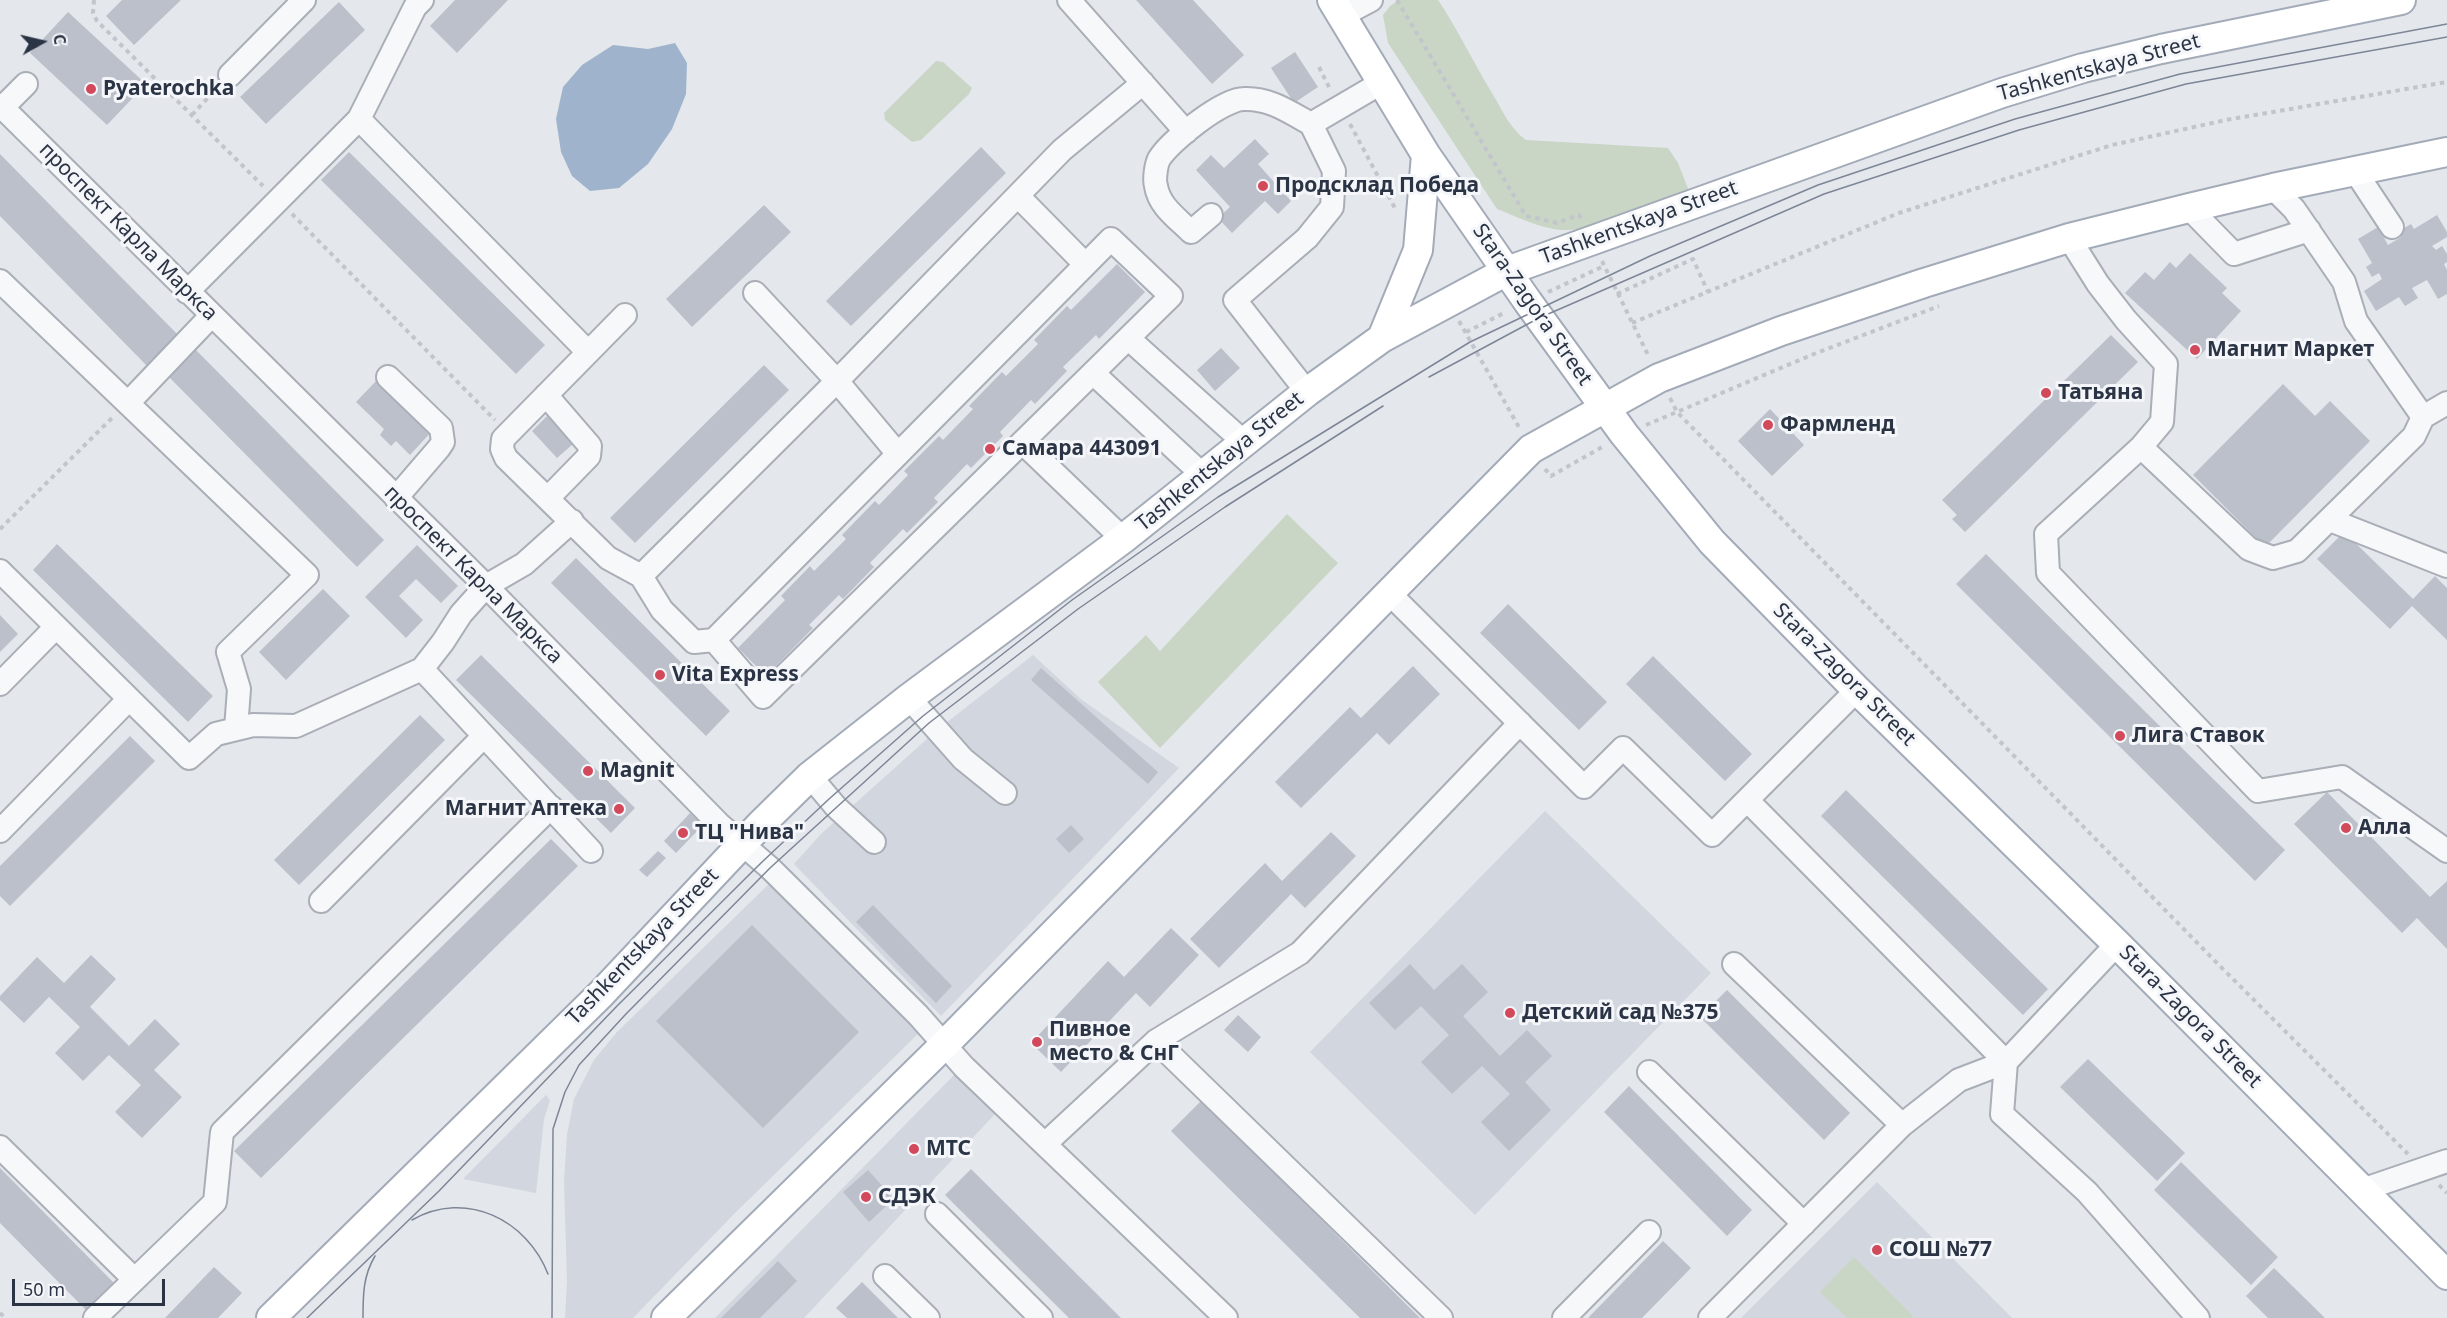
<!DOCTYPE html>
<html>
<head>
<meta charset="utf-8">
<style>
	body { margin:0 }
	#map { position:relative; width:2447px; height:1318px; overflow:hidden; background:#e4e7ec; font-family:"Noto Sans",sans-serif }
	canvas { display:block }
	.north { position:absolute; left:12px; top:12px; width:60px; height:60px; -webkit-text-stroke:4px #f4f6f9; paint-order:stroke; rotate:82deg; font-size:16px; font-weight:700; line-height:24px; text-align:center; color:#2b3445 }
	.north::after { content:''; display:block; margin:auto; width:21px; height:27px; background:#2b3445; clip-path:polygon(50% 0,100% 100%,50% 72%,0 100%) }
	.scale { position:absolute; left:12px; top:1279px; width:153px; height:27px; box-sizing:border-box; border:3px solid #2b3445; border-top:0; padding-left:8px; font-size:18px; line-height:21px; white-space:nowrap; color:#2b3445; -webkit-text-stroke:4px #f4f6f9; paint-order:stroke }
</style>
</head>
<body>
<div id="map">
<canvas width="2447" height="1318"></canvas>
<div class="north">С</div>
<div class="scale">50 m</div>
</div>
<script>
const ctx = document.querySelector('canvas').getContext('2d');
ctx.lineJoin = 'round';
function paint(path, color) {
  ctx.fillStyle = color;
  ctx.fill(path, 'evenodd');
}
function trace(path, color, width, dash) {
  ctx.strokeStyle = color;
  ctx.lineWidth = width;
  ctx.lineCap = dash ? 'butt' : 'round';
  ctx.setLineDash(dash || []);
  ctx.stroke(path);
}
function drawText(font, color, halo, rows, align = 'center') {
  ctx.font = font + ' "Noto Sans",sans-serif';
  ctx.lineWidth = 6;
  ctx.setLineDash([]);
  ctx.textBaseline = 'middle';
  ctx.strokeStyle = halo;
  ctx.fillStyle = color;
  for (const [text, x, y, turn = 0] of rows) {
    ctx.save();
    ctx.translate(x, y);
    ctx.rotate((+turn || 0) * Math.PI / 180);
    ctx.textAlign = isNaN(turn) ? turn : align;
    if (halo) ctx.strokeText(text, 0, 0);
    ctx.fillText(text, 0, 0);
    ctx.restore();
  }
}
const built = new Path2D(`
	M1033 655 1082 700 1179 768 941 1016 794 864 821 834 937 730Z
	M1545 811 1711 973 1475 1215 1310 1052Z
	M773 880 921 1031 733 1215 633 1318H565L567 1281 564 1181 567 1135 574 1099 594 1060 617 1032Z
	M955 1074 995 1114 804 1318H715Z
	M546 1095 550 1100 544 1119 536 1193 463 1179Z
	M1877 1182 2012 1318H1741Z`);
const green = new Path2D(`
	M1399 0H1438C1459 31 1475 66 1495 98 1504 114 1511 129 1526 140L1668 148 1678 163 1689 191C1651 206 1609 230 1567 230 1546 231 1517 217 1497 209L1388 43 1383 15 1390 6Z
	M936 61 943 62 972 88 969 94 921 140 912 142 885 120 884 113Z
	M1287 514 1338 563 1160 748 1098 682 1146 635 1160 651Z
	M1854 1257 1913 1316 1911 1318H1847L1820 1292Z`);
const water = new Path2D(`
	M675 43 687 63 686 94 672 129 648 164 619 188 590 191 572 176 561 152 556 119 563 87 582 65 613 45 648 49Z`);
const building = new Path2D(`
	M122 0H181L134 45 106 16Z
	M455 0H508L457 53 430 26Z
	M1136 0H1193L1244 55 1212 84Z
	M339 2 365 30 266 124 240 97Z
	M68 12 146 84 107 125 30 53Z
	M1295 52 1318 87 1294 103 1271 68Z
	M1255 139 1269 154 1258 164 1291 201 1278 214 1265 201 1232 233 1218 218 1230 207 1196 170 1211 155 1224 168Z
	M981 147 1006 173 851 326 826 301Z
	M349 152 545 345 516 374 321 180Z
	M0 154 182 339 151 370 0 216Z
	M764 205 791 232 692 327 666 299Z
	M2437 215 2447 232V237L2432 246 2436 250 2442 246 2447 254V262L2444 264 2447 270V294L2438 299 2427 280 2412 288 2418 298 2405 306 2399 297 2376 311 2364 291 2382 279 2379 273 2372 277 2366 267 2372 263 2358 239 2378 227 2388 245 2401 237 2398 232 2411 224 2414 229Z
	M2190 253 2227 288 2222 293 2241 311 2197 359 2125 293 2145 272 2154 280 2170 262 2176 268Z
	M1117 264 1145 292 1099 339 1096 335 1063 367 1067 371 1035 404 1031 400 1000 432 1003 436 971 468 967 464 934 498 938 502 907 533 903 529 870 563 874 567 843 599 839 595 809 625 813 628 766 676 738 648 785 600 781 596 810 566 814 571 846 539 842 535 875 501 879 505 908 475 904 471 939 436 943 440 973 409 969 406 1002 372 1006 376 1038 344 1034 340 1067 306 1071 310Z
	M2111 335 2138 362 1965 532 1952 519 1957 515 1942 500Z
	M1221 348 1240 368 1215 391 1197 370Z
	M196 350 384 540 357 567 169 377Z
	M764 365 789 390 635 543 610 518Z
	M377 380 432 431 410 455 396 441 391 446 380 435 384 429 356 402Z
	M2283 384 2315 416 2330 401 2370 441 2265 547 2193 475Z
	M1770 409 1804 445 1772 476 1738 441Z
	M547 416 573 444 557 458 532 431Z
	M2344 532 2413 599 2435 576 2447 588V640L2412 606 2390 629 2317 559Z
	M57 544 213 696 188 722 33 570Z
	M417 545 458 586 441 603 416 579 399 596 423 620 406 638 365 597Z
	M1986 554 2285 850 2255 881 1956 584Z
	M576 558 730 711 706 736 551 583Z
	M323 589 350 616 286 680 259 652Z
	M1508 604 1607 702 1579 730 1480 633Z
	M0 615 18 634 0 652Z
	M481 655 635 808 611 833 456 680Z
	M1653 656 1752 754 1725 781 1626 684Z
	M1413 666 1440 694 1389 745 1377 733 1301 808 1275 782 1350 707 1361 718Z
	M1041 668 1158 772 1148 784 1031 680Z
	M420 715 445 740 299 885 274 860Z
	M130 736 155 761 10 906 0 896V866Z
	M1846 790 2048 989 2023 1015 1821 816Z
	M2327 792 2430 897 2447 881V949L2417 918 2402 933 2294 824Z
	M690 813 703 825 676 853 664 841Z
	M1071 825 1084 839 1069 853 1056 839Z
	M1331 832 1356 856 1305 908 1291 894 1219 968 1190 939 1265 863 1282 881Z
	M551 839 578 866 261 1178 234 1151Z
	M658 851 666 858 647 877 639 870Z
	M873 905 952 986 936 1003 856 922Z
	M752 925 859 1032 763 1128 656 1021Z
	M1171 928 1199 955 1150 1007 1136 993 1061 1072 1031 1043 1108 961 1124 977Z
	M91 955 116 979 90 1007 129 1046 155 1019 180 1044 154 1070 182 1097 142 1138 115 1112 141 1085 109 1055 83 1081 55 1053 80 1027 49 997 24 1023 0 1000V996L37 957 64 983Z
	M1410 964 1434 990 1462 964 1488 992 1463 1016 1500 1056 1527 1030 1552 1056 1525 1082 1551 1110 1509 1151 1481 1122 1510 1094 1482 1066 1452 1094 1421 1062 1449 1035 1421 1006 1395 1030 1369 1003Z
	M1727 990 1850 1113 1824 1140 1700 1017Z
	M1238 1015 1261 1037 1248 1052 1224 1030Z
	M2088 1059 2185 1153 2157 1181 2060 1087Z
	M1629 1086 1752 1210 1727 1236 1604 1112Z
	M1201 1101 1225 1124 1420 1318H1360L1195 1155 1171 1131Z
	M2181 1162 2278 1257 2251 1285 2154 1190Z
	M0 1168 114 1283 86 1310 0 1223Z
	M971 1169 1108 1305 1121 1318H1069L945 1195Z
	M868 1170 894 1199 869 1222 843 1192Z
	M1663 1241 1691 1268 1642 1318H1588Z
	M778 1261 797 1281 760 1318H721Z
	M214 1267 242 1293 218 1318H165Z
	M2274 1268 2325 1318H2268L2246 1296Z
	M862 1282 898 1318H847L836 1308Z`);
const path = new Path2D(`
	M94 0 93 13 97 21 263 186
	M1397 0 1526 216 1557 223 1579 215 1582 219
	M1319 67 1330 89
	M192 115 216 89
	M1350 124 1396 210
	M292 214 495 420
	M1602 261 1649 357
	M1548 292 1604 266
	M1617 294 1693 259 1708 292
	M1459 321 1520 429
	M1632 323 1899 213 2112 145 2226 120 2447 82
	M1466 332 1506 312
	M1670 398 1677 412 2217 963 2408 1154
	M1646 425 1814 354 1939 306
	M1545 469 1551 476 1604 446
	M0 529 112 418
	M2439 1185 2447 1193
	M0 1313 5 1318`);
const minor = new Path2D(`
	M1069 0 1186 132
	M1341 16 1371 0
	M230 75 304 0
	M0 105 486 586 719 824 770 868 918 1015 964 1067 1226 1318
	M2 108 26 84
	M359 119 588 352
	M2355 171 2392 227
	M1018 196 1085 264
	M2189 208 2234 254 2309 230
	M1211 215 1191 232C1177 218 1159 206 1156 186 1154 180 1156 165 1159 159 1170 141 1223 99 1244 99 1270 98 1289 112 1311 124
	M2069 238 2098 284 2126 320 2166 364 2162 422 2141 447 2046 534 2048 573 2258 791 2342 777 2447 851
	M0 281 307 575 228 652 239 689 236 729
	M187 292 359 119 415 7 422 0
	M755 293 837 381 898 454
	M625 315 503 439 502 449 506 458 608 558 641 576 662 610 694 642 714 640 1111 239 1171 296 763 697 714 640
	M1129 339 1245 443
	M1094 374 1204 476
	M388 377 441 428 443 442 439 448 396 498
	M1307 392 1235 300 1307 238 1332 207 1334 171 1311 124 1381 83
	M546 395 590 446 589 456 548 498
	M128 403 212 315
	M2423 417 2447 403
	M1023 443 1123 539
	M2141 447 2249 549 2273 558 2297 551 2414 436 2423 417 2356 321 2344 282 2294 209 2273 188
	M2330 520 2447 566
	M0 571 189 758 216 734 253 725 296 726 422 669 443 642 461 614 486 586 524 564 572 521
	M641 576 837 381 1062 150 1143 83
	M1389 593 1584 787 1623 748 1712 835 1857 690
	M422 669 591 851
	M0 684 56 627
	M909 698 963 759 1005 793
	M810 776 836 807 874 842
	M1747 800 2006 1062 2002 1114 2087 1192 2198 1318
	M0 831 129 699
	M321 901 484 736
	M1734 964 1902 1125
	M1156 1041 1441 1318
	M1649 1072 1804 1224
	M1046 1143 1156 1041 1300 953 1520 723
	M0 1147 134 1279
	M2362 1190 2447 1161
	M937 1214 1041 1318
	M885 1276 928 1318
	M95 1318 215 1202 222 1132 551 807
	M1564 1318 1649 1232
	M1710 1318 1902 1125 1959 1080 2006 1062 2117 944`);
const major = new Path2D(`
	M1332 0 1426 155 1528 302 1624 434 1712 542 1857 690 2117 944 2447 1275
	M1382 338 1418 250 1426 155
	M271 1318 601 994 760 825 810 776 909 698 1123 539 1307 392 1382 338 1507 271 2002 93 2083 68 2161 49 2401 0
	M666 1318 945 1044 1531 449 1659 378 1781 331 1924 283 2069 238 2189 208 2273 188 2447 152`);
const tram = new Path2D(`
	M1429 377 1539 318 1824 194 2019 130 2186 84 2447 37
	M412 1220C466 1189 527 1220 548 1274
	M307 1318 439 1191 617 1006 762 862 829 799 923 716 1072 600 1218 497 1470 342 1650 256 1818 185 2015 119 2180 74 2447 24
	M363 1318C363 1295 363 1276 375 1256
	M552 1318 553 1129 565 1092 579 1065 625 1015 770 868 929 723 1078 609 1225 507 1383 406`);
const markers = [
	[91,89,6,"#d1495b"],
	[1263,186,6,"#d1495b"],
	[2195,350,6,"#d1495b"],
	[2046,393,6,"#d1495b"],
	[1768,425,6,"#d1495b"],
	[990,449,6,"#d1495b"],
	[660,675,6,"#d1495b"],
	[2120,736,6,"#d1495b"],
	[588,771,6,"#d1495b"],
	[619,809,6,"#d1495b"],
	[2346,828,6,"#d1495b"],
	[683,833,6,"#d1495b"],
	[1510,1013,6,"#d1495b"],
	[1037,1042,6,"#d1495b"],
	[914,1149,6,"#d1495b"],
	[866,1197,6,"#d1495b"],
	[1877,1250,6,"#d1495b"]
];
const streetNames = [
	["Tashkentskaya Street",2099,68,-15],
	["Tashkentskaya Street",1639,223,-20],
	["проспект Карла Маркса",128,232,45],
	["Stara-Zagora Street",1532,305,55],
	["Tashkentskaya Street",1220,462,-39],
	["проспект Карла Маркса",473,575,45],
	["Stara-Zagora Street",1844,675,45],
	["Tashkentskaya Street",643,947,-46],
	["Stara-Zagora Street",2190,1017,45]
];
const poiNames = [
	["Pyaterochka",103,89],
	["Продсклад Победа",1275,186],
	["Магнит Маркет",2207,350],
	["Татьяна",2058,393],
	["Фармленд",1780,425],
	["Самара 443091",1002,449],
	["Vita Express",672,675],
	["Лига Ставок",2132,736],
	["Magnit",600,771],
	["Магнит Аптека",607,809,"right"],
	["Алла",2358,828],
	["ТЦ \"Нива\"",695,833],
	["Детский сад №375",1522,1013],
	["Пивное",1049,1030],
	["место & СнГ",1049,1054],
	["МТС",926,1149],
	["СДЭК",878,1197],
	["СОШ №77",1889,1250]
];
paint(built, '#d2d6de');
paint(green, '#c9d6c5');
paint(water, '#9fb4cc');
paint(building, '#bbc0ca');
trace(minor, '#a9aeb7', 26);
trace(major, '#a3abb8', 32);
trace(path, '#c2c5cb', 4, [4.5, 4.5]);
trace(minor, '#f7f8fa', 22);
trace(major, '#fff', 28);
trace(tram, '#7d8696', 1.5);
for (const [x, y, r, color] of markers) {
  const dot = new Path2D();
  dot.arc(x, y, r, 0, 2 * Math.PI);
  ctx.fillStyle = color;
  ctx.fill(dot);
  trace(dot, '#f4f6f9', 2);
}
drawText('21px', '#2b3445', '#f4f6f9', streetNames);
drawText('bold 21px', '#2b3445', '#f4f6f9', poiNames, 'left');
</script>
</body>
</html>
